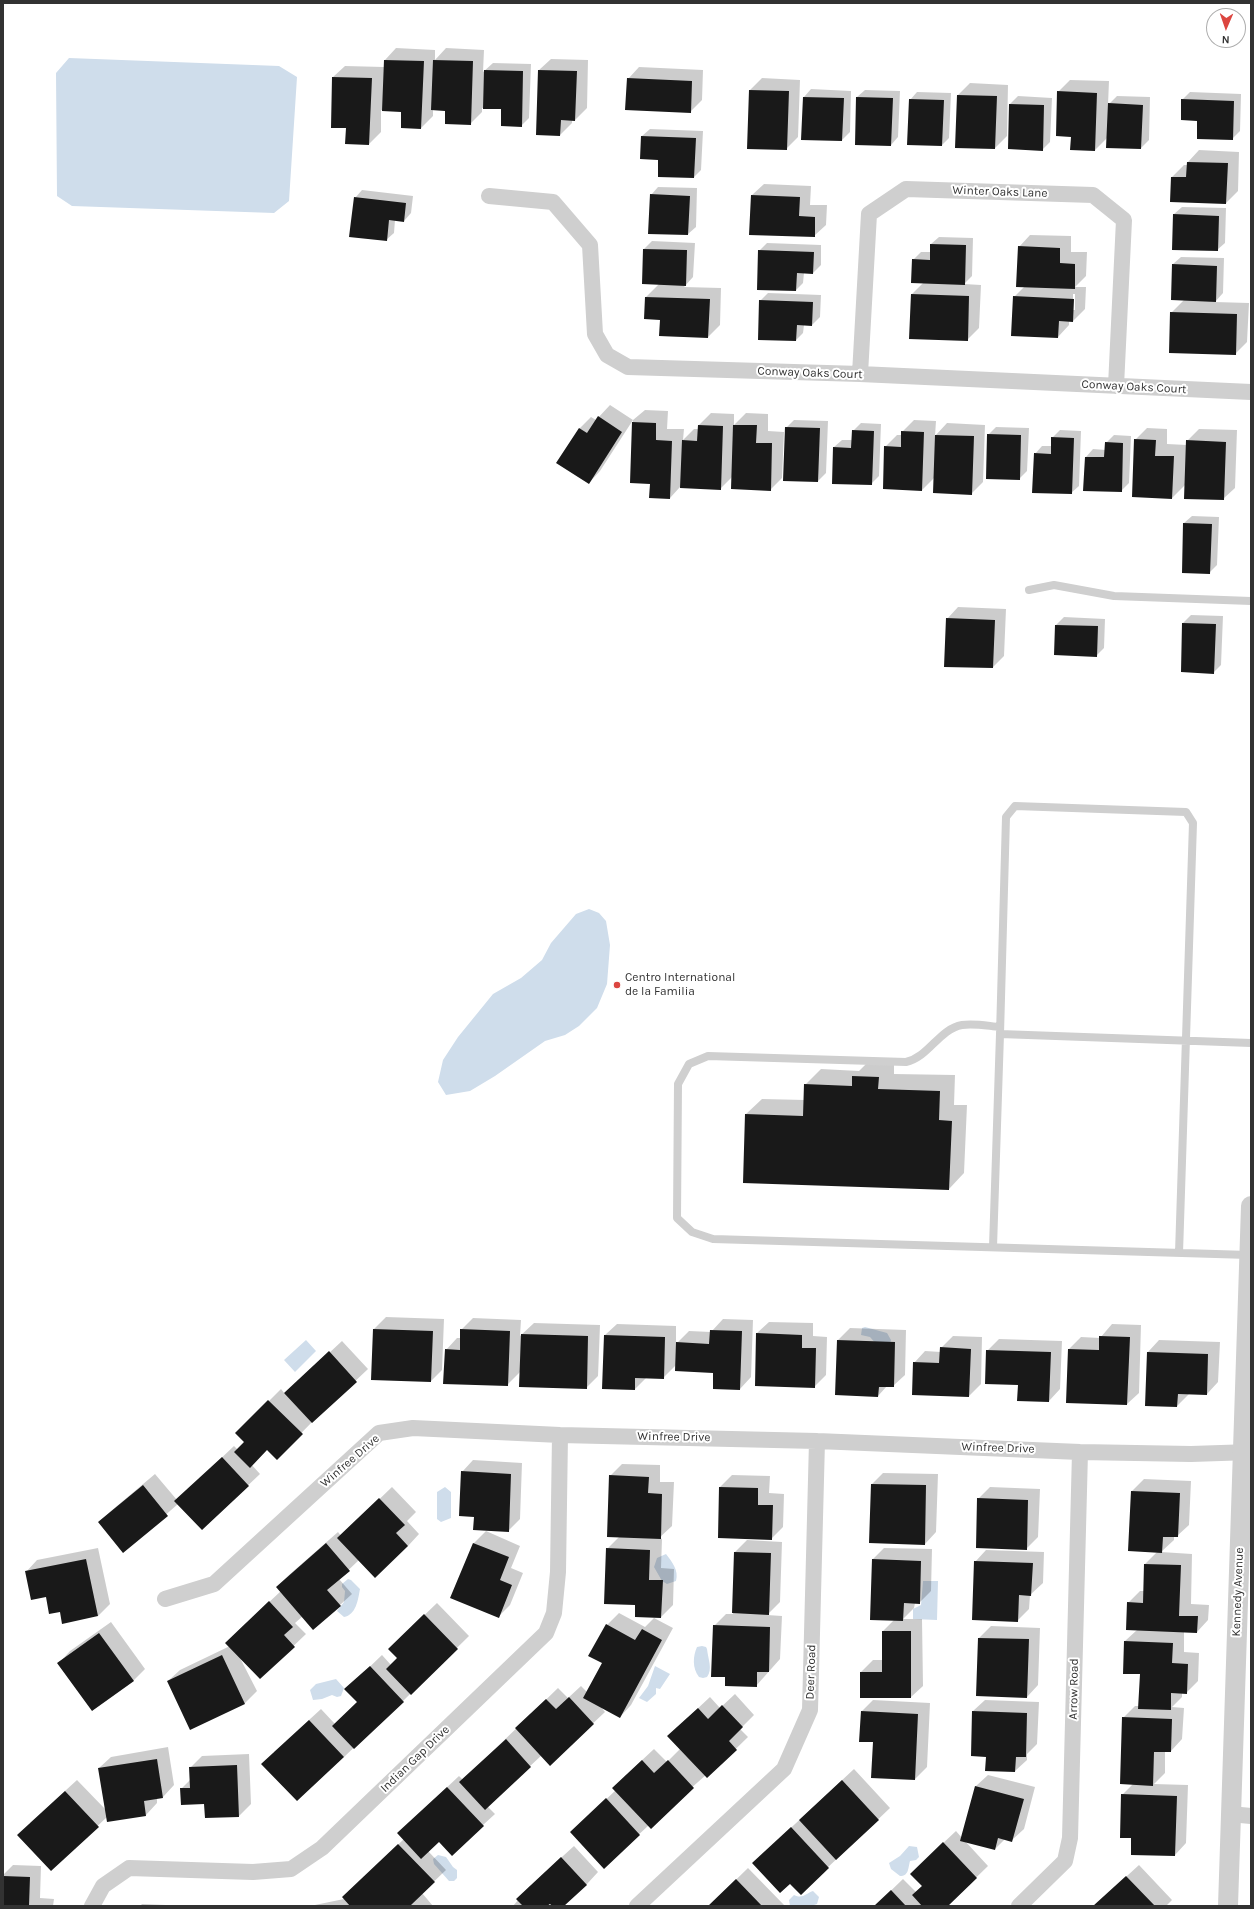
<!DOCTYPE html>
<html>
<head>
<meta charset="utf-8">
<style>
	body { margin:0 }
	#map { position:relative; width:1254px; height:1909px; overflow:hidden; background:#fff; font-family:Karla,sans-serif }
	canvas { display:block }
	.frame { position:absolute; inset:0; border:4px solid #323232; pointer-events:none }
	.north { position:absolute; left:1206px; top:8px; width:40px; height:40px; box-sizing:border-box; background:#fff; border:1px solid #adadad; border-radius:50%; rotate:182deg; font-size:11px; font-weight:700; line-height:16px; text-align:center; color:#323232 }
	.north::after { content:''; display:block; margin:auto; width:14px; height:18px; background:#dc4640; clip-path:polygon(50% 0,100% 100%,50% 72%,0 100%) }
</style>
</head>
<body>
<div id="map">
<canvas width="1254" height="1909"></canvas>
<div class="frame"></div>
<div class="north">N</div>
</div>
<script>
const ctx = document.querySelector('canvas').getContext('2d');
ctx.lineJoin = 'round';
function paint(path, color) {
  ctx.fillStyle = color;
  ctx.fill(path, 'evenodd');
}
function trace(path, color, width, dash) {
  ctx.strokeStyle = color;
  ctx.lineWidth = width;
  ctx.lineCap = dash ? 'butt' : 'round';
  ctx.setLineDash(dash || []);
  ctx.stroke(path);
}
function drawText(font, color, halo, rows, align = 'center') {
  ctx.font = font + ' Karla,sans-serif';
  ctx.lineWidth = 4;
  ctx.setLineDash([]);
  ctx.textBaseline = 'middle';
  ctx.strokeStyle = halo;
  ctx.fillStyle = color;
  for (const [text, x, y, turn = 0] of rows) {
    ctx.save();
    ctx.translate(x, y);
    ctx.rotate((+turn || 0) * Math.PI / 180);
    ctx.textAlign = isNaN(turn) ? turn : align;
    if (halo) ctx.strokeText(text, 0, 0);
    ctx.fillText(text, 0, 0);
    ctx.restore();
  }
}
const water = new Path2D(`
	M69 58 279 66 297 77 289 201 274 213 72 206 57 196 56 73Z
	M589 909 599 913 606 921 610 945 607 984 597 1008 579 1026 565 1035 545 1041 495 1076 470 1091 446 1095 438 1082 443 1060 458 1037 493 994 521 978 542 960 551 943 576 914Z
	M865 1327 887 1333 891 1340 890 1344 877 1345 870 1337 861 1335 862 1328Z
	M306 1340 316 1351 295 1372 284 1360Z
	M445 1487 451 1492V1518L441 1522 437 1519V1492Z
	M666 1554C672 1562 679 1570 676 1581L667 1584 662 1581 654 1567 657 1558Z
	M348 1579 351 1580 360 1589C358 1600 356 1615 344 1617L337 1611 344 1602 345 1591 342 1587V1584Z
	M923 1581H938L937 1620 913 1619V1609L921 1605Z
	M702 1646 706 1647 707 1649C708 1659 713 1669 707 1677L703 1678 699 1677C692 1668 693 1656 697 1647Z
	M655 1666 670 1674 660 1689 656 1688V1694L647 1702 639 1698 648 1686Z
	M336 1679 344 1688 341 1696 337 1697 332 1695 322 1699 313 1700 310 1690 316 1684Z
	M909 1846 917 1847 919 1857 916 1860 910 1861C908 1868 909 1876 900 1876L891 1869 889 1863 900 1856Z
	M438 1855 446 1857 453 1867 457 1870V1878L454 1881H449L434 1864 433 1859Z
	M813 1891 819 1897 817 1904 811 1906H790L789 1900 794 1895C803 1899 805 1894 813 1891Z`);
const shadow = new Path2D(`
	M396 48 435 50V60L446 48 484 50 483 72 493 63 531 64 529 118 521 126 502 108H482V112L470 124 446 110 433 109V116L421 128 402 111 381 110V132L369 144 347 127 333 77 345 66 384 67 385 60Z
	M551 59 588 60 587 108 575 120H572V123L560 135 539 70Z
	M639 67 703 70 702 100 690 112 628 79Z
	M762 78 800 80 798 137 786 149 750 90Z
	M1070 80 1109 81 1108 105 1117 96 1150 97 1149 140 1141 148 1108 137 1095 150 1072 136 1058 92Z
	M970 83 1008 85 1007 136 995 148 956 147 958 95Z
	M811 89 851 91 850 132 842 140 802 139 804 97Z
	M865 90 900 91 898 137 891 145 857 97Z
	M917 92 951 93 949 138 942 145 910 100Z
	M1190 92 1241 94 1240 131 1232 139 1198 120 1182 100Z
	M1018 96 1052 98 1050 142 1042 150 1010 104Z
	M650 129 703 131 701 170 694 177 659 159 642 136Z
	M1199 150 1239 152 1238 191 1226 203 1172 177 1184 165H1187L1188 162Z
	M764 184 811 186 810 205H827L826 225 814 236 752 195Z
	M658 187 697 188 696 227 688 234 649 233 651 195Z
	M362 190 413 196 411 213 404 221 395 220 394 233 386 240 355 198Z
	M1182 207 1226 208 1225 243 1217 250 1174 214Z
	M1030 235 1071 236V252H1087L1086 276 1075 287H1086L1085 309 1073 321H1069V325L1058 337 1014 297 1025 286 1019 247ZM1073 294H1075V310H1073Z
	M939 237 973 238 972 276 964 284 981 285 979 328 967 340 912 294 924 282 913 260 921 252H931V244Z
	M652 241 695 243 693 277 684 287 721 288 720 325 708 337 660 336 661 319 646 297 659 284 644 249Z
	M767 243 821 245V265L813 273H804L803 283 796 290 759 251Z
	M1181 257 1224 258 1223 293 1215 302 1249 303 1247 342 1235 354 1171 313 1184 300 1173 264Z
	M768 293 821 295 820 317 812 325H804L803 333 796 340 760 301Z
	M610 405 633 420 600 471 589 483 558 463 580 428 591 417 596 420Z
	M645 410 668 411 667 429H684L683 440 694 429H699V425L711 413 734 414V425L746 413 768 414V431L784 432 782 478 770 490 732 477 720 489 680 487 670 498 651 483 631 482 633 420Z
	M794 420 828 421 826 473 818 481 784 480 786 428Z
	M914 420 936 421 935 436 947 423 985 425 983 482 971 494 934 478 922 490 885 447 897 435H902V432Z
	M861 423 881 424 879 476 871 484 834 447 842 440H853V431Z
	M996 427 1029 428 1027 471 1019 479 988 435Z
	M1147 428 1167 429V444L1187 445V441L1199 429 1237 430 1235 488 1223 499 1186 484 1172 498 1135 440Z
	M1060 430 1081 431 1079 486 1071 493 1035 454 1042 446H1052V438Z
	M1114 435 1131 436 1129 483 1121 491 1084 490 1086 457 1093 449 1106 450V443Z
	M1192 516 1219 517 1217 565 1209 573 1184 523Z
	M958 607 1006 609 1004 656 993 667 947 619Z
	M1191 615 1223 616 1221 665 1213 673 1182 671 1183 623Z
	M1064 617 1105 619 1104 648 1096 656 1056 625Z
	M869 1061 894 1062V1074L955 1075 954 1105H967L964 1173 949 1189 746 1114 762 1099 805 1100V1085L821 1069 859 1071Z
	M386 1317 444 1319 442 1370 431 1381 374 1329Z
	M473 1318 521 1320 520 1336 534 1323 600 1325 598 1376 586 1388 521 1371 507 1385 446 1350 457 1338H461V1330Z
	M723 1319 753 1320 751 1377 740 1389 714 1372 676 1365 663 1378 647 1377 635 1389 605 1335 617 1324 676 1326V1344L689 1331 711 1332Z
	M769 1322 813 1323V1336L827 1337 826 1375 814 1387 757 1333Z
	M1112 1324 1141 1325 1139 1393 1127 1404 1069 1349 1081 1337 1100 1338Z
	M850 1328 906 1330 905 1375 893 1386H887L878 1396 838 1340Z
	M953 1336 982 1337 981 1384 969 1396 914 1363 925 1351 941 1352V1348Z
	M999 1339 1062 1341 1060 1389 1049 1401 1019 1384 987 1351Z
	M1159 1340 1220 1342 1218 1382 1207 1394H1189L1177 1406 1146 1405 1148 1352Z
	M342 1341 368 1369 313 1421 277 1458 267 1449 251 1464 260 1474 202 1529 178 1504 123 1552 99 1522 111 1511 155 1474 177 1500 234 1446 238 1450 245 1442 237 1433 281 1389 285 1394Z
	M473 1460 522 1463 520 1519 508 1531 475 1516 462 1472Z
	M622 1464 660 1465V1482H674L672 1526 659 1538 662 1539 661 1568 674 1569 673 1605 661 1617 636 1604 607 1549 620 1536 610 1476Z
	M883 1473 938 1474 936 1532 925 1544 872 1484Z
	M732 1475 770 1476 769 1493 784 1494 783 1527 771 1539 719 1537 720 1487Z
	M1144 1479 1191 1481 1189 1525 1177 1536H1174V1540L1161 1552 1192 1554 1191 1604 1209 1605 1208 1620 1197 1632 1184 1631V1652L1199 1653 1198 1681 1186 1693H1182V1697L1172 1707 1184 1708 1182 1739 1171 1751H1165V1773L1154 1784 1188 1785 1186 1843 1175 1855 1122 1795 1133 1784 1123 1718 1135 1706H1140L1141 1673 1125 1641 1137 1630 1128 1603 1140 1591H1145V1564L1158 1551 1132 1491Z
	M392 1487 416 1512 407 1521 419 1534 408 1546 359 1560 339 1579 352 1594 340 1605 303 1616 295 1623 306 1634 260 1678 240 1658 257 1691 245 1703 191 1729 168 1681 180 1670 230 1646 238 1631 281 1591 277 1587 289 1575 338 1532 341 1536Z
	M990 1487 1040 1489 1038 1537 1026 1549 978 1499Z
	M486 1531 520 1546 511 1568 523 1573 510 1605 498 1617 452 1598 474 1543Z
	M747 1540 782 1542 780 1602 767 1615 782 1616 780 1659 756 1686 726 1676 714 1626 726 1614H733L735 1552Z
	M98 1548 110 1604 98 1616 60 1611 26 1572 37 1560Z
	M884 1548 932 1549 931 1591 919 1603H915L914 1608 903 1619H922L923 1686 911 1697 861 1672 873 1660H883V1631L894 1620 873 1559Z
	M986 1550 1044 1552 1043 1583 1030 1595 1029 1609 1018 1620 975 1562Z
	M437 1603 469 1636 403 1701 344 1757 274 1752 321 1709 335 1724 358 1702V1678L382 1655 391 1665 398 1658 389 1649Z
	M619 1613 645 1627 654 1618 673 1628 631 1705 620 1717 601 1707 605 1712 550 1764 542 1755 487 1806 495 1814 483 1825 439 1841 428 1851 446 1870 422 1893 433 1906H310L344 1899 355 1886 404 1839 410 1822 459 1776 463 1780 558 1688 568 1698 581 1686 587 1692 603 1662 607 1625Z
	M111 1622 145 1669 133 1681 59 1663 70 1651Z
	M991 1626 1040 1628 1038 1685 1027 1697 979 1638Z
	M735 1694 754 1715 740 1729 748 1737 707 1777 706 1775 649 1825 604 1867 583 1821 616 1790 625 1776 654 1749 667 1762 680 1749V1725L710 1697 720 1708Z
	M873 1700 930 1703 927 1767 915 1779 862 1711Z
	M985 1700 1039 1702 1037 1744 1027 1754V1760L1015 1771 987 1756 973 1711Z
	M168 1747 174 1785 163 1797 157 1798V1803L146 1815 107 1817 51 1870 30 1823 77 1780 106 1810 99 1768 111 1757Z
	M249 1754 251 1804 239 1816 205 1803 181 1789 191 1779 190 1768 202 1756Z
	M854 1769 890 1808 801 1893 765 1852Z
	M988 1775 1035 1787 1024 1829 1012 1840 1005 1839 995 1849 965 1841 988 1866 947 1906H875L903 1879 916 1892 923 1885V1862L956 1831 962 1838 976 1786Z
	M574 1846 598 1872 587 1884 563 1906H554L550 1902 546 1906H513L529 1887Z
	M13 1865 41 1866 40 1898 54 1899 53 1906H3V1875Z
	M1139 1865 1172 1900 1166 1906H1094Z
	M748 1868 785 1906H709Z
	M142 1904 190 1906H140Z`);
const building = new Path2D(`
	M384 60 424 61 421 129 401 128V112L382 111Z
	M433 60 473 61 471 125 445 124V111L431 110Z
	M484 70 523 71 522 127 501 126V109H483Z
	M538 70 577 71 575 121 561 120 560 136 536 135Z
	M332 77 372 78 369 145 345 144 346 128H331Z
	M627 78 692 81 691 113 625 110Z
	M749 90 789 91 787 150 747 149Z
	M1057 91 1097 93 1095 151 1070 150 1071 137 1056 136Z
	M957 95 997 96 995 149 955 148Z
	M803 97 844 98 842 141 801 140Z
	M856 97 893 98 891 146 855 145Z
	M909 99 944 100 942 146 907 145Z
	M1181 99 1234 101 1233 140 1197 139V121L1181 120Z
	M1108 103 1143 105 1141 149 1106 148Z
	M1009 104 1044 105 1043 151 1008 149Z
	M641 136 696 138 694 178 658 177V160L640 159Z
	M1187 162 1228 163 1226 204 1170 202 1171 177H1186Z
	M650 194 690 196 688 235 648 234Z
	M751 195 800 197 799 216 815 217V237L749 235Z
	M354 197 406 203 404 222 389 220 387 241 349 237Z
	M1173 214 1219 216 1218 251 1172 250Z
	M930 244 966 245 965 285 911 283 912 259 930 260Z
	M1018 246 1060 248V263L1075 264V289L1016 287Z
	M643 249 687 250 686 286 642 284Z
	M758 250 814 252 813 274 797 273 796 291 757 290Z
	M1172 264 1217 266 1216 302 1171 300Z
	M911 294 969 296 968 341 909 339Z
	M1013 296 1074 299 1073 322 1059 321 1058 338 1011 336Z
	M645 297 710 299 708 338 659 336 660 320 644 319Z
	M759 300 813 302 812 326 797 325 796 341 758 340Z
	M1170 312 1237 314 1236 355 1169 353Z
	M598 416 622 432 589 484 556 463 579 428 587 433Z
	M632 422 656 423V440L672 441 670 499 649 498 650 484 630 483Z
	M698 425 723 426 721 490 680 488 682 440 697 441Z
	M733 425H757L756 443H772L771 491 731 489Z
	M785 427 820 428 818 482 783 481Z
	M852 430 874 431 872 485 832 484 833 447 851 448Z
	M901 431 924 432 922 491 883 489 884 446 901 447Z
	M987 434 1021 435 1020 480 986 479Z
	M935 435 974 436 972 495 933 493Z
	M1051 437 1074 438 1072 494 1032 493 1034 453 1051 454Z
	M1134 439 1156 440 1155 456H1174L1172 499 1132 497Z
	M1186 440 1226 442 1224 500 1184 499Z
	M1105 442 1123 443 1122 492 1083 491 1085 457H1104Z
	M1183 523 1212 524 1210 574 1182 573Z
	M946 618 995 620 993 668 944 667Z
	M1182 623 1216 624 1214 674 1181 672Z
	M1055 625 1098 626 1097 657 1054 655Z
	M852 1076 879 1077 878 1089 940 1091 939 1120 952 1121 949 1190 743 1183 745 1114 803 1116 804 1084 852 1086Z
	M373 1329 433 1331 431 1382 371 1380Z
	M460 1329 510 1331 508 1386 443 1384 445 1349 460 1350Z
	M710 1330 742 1331 740 1390 713 1389V1373L675 1371 676 1342 709 1344Z
	M756 1333 802 1335V1348H816L815 1388 755 1386Z
	M521 1334 588 1336 587 1389 519 1387Z
	M604 1335 665 1337 664 1379 635 1378V1390L602 1389Z
	M1099 1336 1130 1337 1127 1405 1066 1403 1068 1349 1099 1350Z
	M837 1340 895 1342 894 1387H879L878 1397 835 1395Z
	M940 1347 971 1349 969 1397 912 1395 913 1362 939 1363Z
	M986 1350 1051 1352 1049 1402 1017 1401 1018 1385 985 1384Z
	M329 1351 357 1382 312 1423 284 1393Z
	M1147 1352 1208 1354 1207 1395 1178 1394 1177 1407 1145 1406Z
	M268 1400 303 1434 277 1460 267 1450 250 1468 234 1452 244 1442 235 1433Z
	M222 1457 249 1486 202 1530 174 1501Z
	M461 1471 511 1474 509 1532 473 1530 474 1517 459 1516Z
	M609 1475 649 1477 648 1493 662 1494 661 1539 607 1537Z
	M871 1484 926 1485 925 1545 869 1543Z
	M143 1485 168 1516 123 1553 98 1522Z
	M719 1487 758 1488V1505H773L772 1540 718 1538Z
	M1131 1491 1180 1493 1178 1537H1163L1162 1553 1128 1551Z
	M379 1498 405 1525 396 1533 408 1546 375 1578 337 1538Z
	M977 1498 1028 1500 1027 1550 976 1548Z
	M326 1543 350 1571 327 1590 341 1606 313 1630 276 1587Z
	M473 1543 509 1557 500 1580 512 1585 499 1618 450 1598Z
	M606 1548 650 1550 649 1580H663L661 1618 635 1617V1605L604 1604Z
	M734 1552 771 1553 769 1615 732 1613Z
	M86 1559 98 1616 62 1624 60 1612 49 1614 46 1597 31 1600 25 1571Z
	M872 1559 921 1561 920 1604 904 1603 903 1621 870 1620Z
	M974 1561 1033 1563 1031 1596 1019 1595 1018 1622 972 1620Z
	M1144 1564 1181 1565 1179 1616H1198L1197 1633 1126 1630 1127 1602 1143 1603Z
	M269 1601 293 1627 284 1635 295 1647 260 1679 225 1643Z
	M424 1614 458 1649 411 1695 386 1669 397 1658 388 1649Z
	M606 1624 635 1640 642 1629 662 1640 620 1718 583 1698 602 1663 588 1656Z
	M713 1625 770 1627 769 1672H757V1687L725 1686V1677H711Z
	M882 1631H911V1698H860V1672H882Z
	M99 1633 134 1681 92 1711 57 1663Z
	M978 1638 1029 1639 1027 1698 976 1696Z
	M1124 1641 1173 1643 1172 1663 1188 1664 1187 1694 1171 1693V1710L1138 1709 1140 1674H1123Z
	M222 1655 245 1704 190 1730 167 1681Z
	M370 1666 404 1702 354 1749 332 1726 357 1702 344 1689Z
	M569 1697 594 1724 550 1766 515 1728 546 1699 556 1709Z
	M722 1705 743 1727 729 1741 737 1750 707 1778 667 1736 698 1708 708 1719Z
	M861 1711 918 1714 915 1780 871 1778 873 1742H859Z
	M972 1711 1027 1713 1026 1757H1016L1015 1772 985 1771 986 1757 971 1756Z
	M1122 1717 1172 1719 1171 1752H1154L1153 1786 1120 1784Z
	M309 1720 344 1757 297 1801 261 1764Z
	M506 1739 531 1767 485 1810 459 1782Z
	M157 1759 163 1798 144 1801 146 1816 107 1822 98 1768Z
	M642 1760 654 1773 668 1760 694 1788 651 1829 612 1788Z
	M237 1765 239 1817 205 1818 204 1804 181 1805 180 1788H190L189 1767Z
	M842 1780 879 1820 836 1860 799 1820Z
	M975 1786 1024 1799 1012 1842 998 1838 995 1850 960 1841Z
	M447 1787 484 1826 452 1856 439 1842 421 1859 397 1833Z
	M65 1791 99 1827 51 1871 17 1835Z
	M1121 1794 1177 1796 1175 1856 1131 1855V1838H1120Z
	M606 1798 640 1835 604 1869 570 1832Z
	M791 1827 829 1868 801 1895 790 1884 780 1893 752 1863Z
	M943 1842 977 1878 948 1906H922L912 1895 922 1886 910 1874Z
	M398 1844 435 1882 411 1905 412 1906H350L342 1897Z
	M561 1857 587 1885 564 1906H552L550 1904 547 1906H523L516 1899Z
	M3 1876 30 1877 29 1906H3Z
	M1126 1876 1155 1906H1093Z
	M736 1879 762 1906H708Z
	M891 1890 906 1906H874Z`);
const service = new Path2D(`
	M1029 590 1054 585 1114 596 1251 601
	M1000 1027C988 1026 974 1023 962 1025 939 1029 929 1057 906 1062L708 1056 689 1064 678 1084 677 1218 692 1232 713 1239 1249 1255
	M1000 1034 1006 817 1015 806 1186 812 1193 823 1179 1253
	M993 1247 1000 1034 1251 1043`);
const minor = new Path2D(`
	M489 196 553 202 590 245 595 334 607 355 628 367 860 374 1251 392
	M860 374 869 214 906 189 1093 195 1124 220 1116 386
	M165 1599 214 1584 379 1433 413 1428 560 1435 817 1441 1080 1452 1191 1454 1251 1452
	M1230 1814 1251 1816
	M92 1906 103 1886 129 1868 253 1872 291 1869 322 1848 546 1633 554 1613 558 1572 560 1435
	M637 1906 784 1769 810 1710 817 1441
	M1019 1906 1065 1861 1070 1838 1080 1452`);
const tertiary = new Path2D(`
	M1228 1906 1251 1206`);
const markers = [
	[617,985,4,"#dc4640"]
];
const streetNames = [
	["Winter Oaks Lane",1000,192,2],
	["Conway Oaks Court",810,373,2],
	["Conway Oaks Court",1134,387,3],
	["Winfree Drive",674,1437,1],
	["Winfree Drive",998,1448,2],
	["Winfree Drive",350,1461,-41],
	["Kennedy Avenue",1238,1592,-88],
	["Deer Road",811,1672,-88],
	["Arrow Road",1074,1689,-89],
	["Indian Gap Drive",415,1759,-44]
];
const poiNames = [
	["Centro International",625,978],
	["de la Familia",625,992]
];
paint(water, '#cfddeb');
paint(shadow, '#0003');
paint(building, '#191919');
trace(service, '#cfcfcf', 8);
trace(minor, '#cfcfcf', 16);
trace(tertiary, '#cfcfcf', 20);
for (const [x, y, r, color] of markers) {
  const dot = new Path2D();
  dot.arc(x, y, r, 0, 2 * Math.PI);
  ctx.fillStyle = color;
  ctx.fill(dot);
  trace(dot, '#fff', 1.5);
}
drawText('12px', '#323232', '#fff', streetNames);
drawText('12px', '#323232', '#fff', poiNames, 'left');
</script>
</body>
</html>
